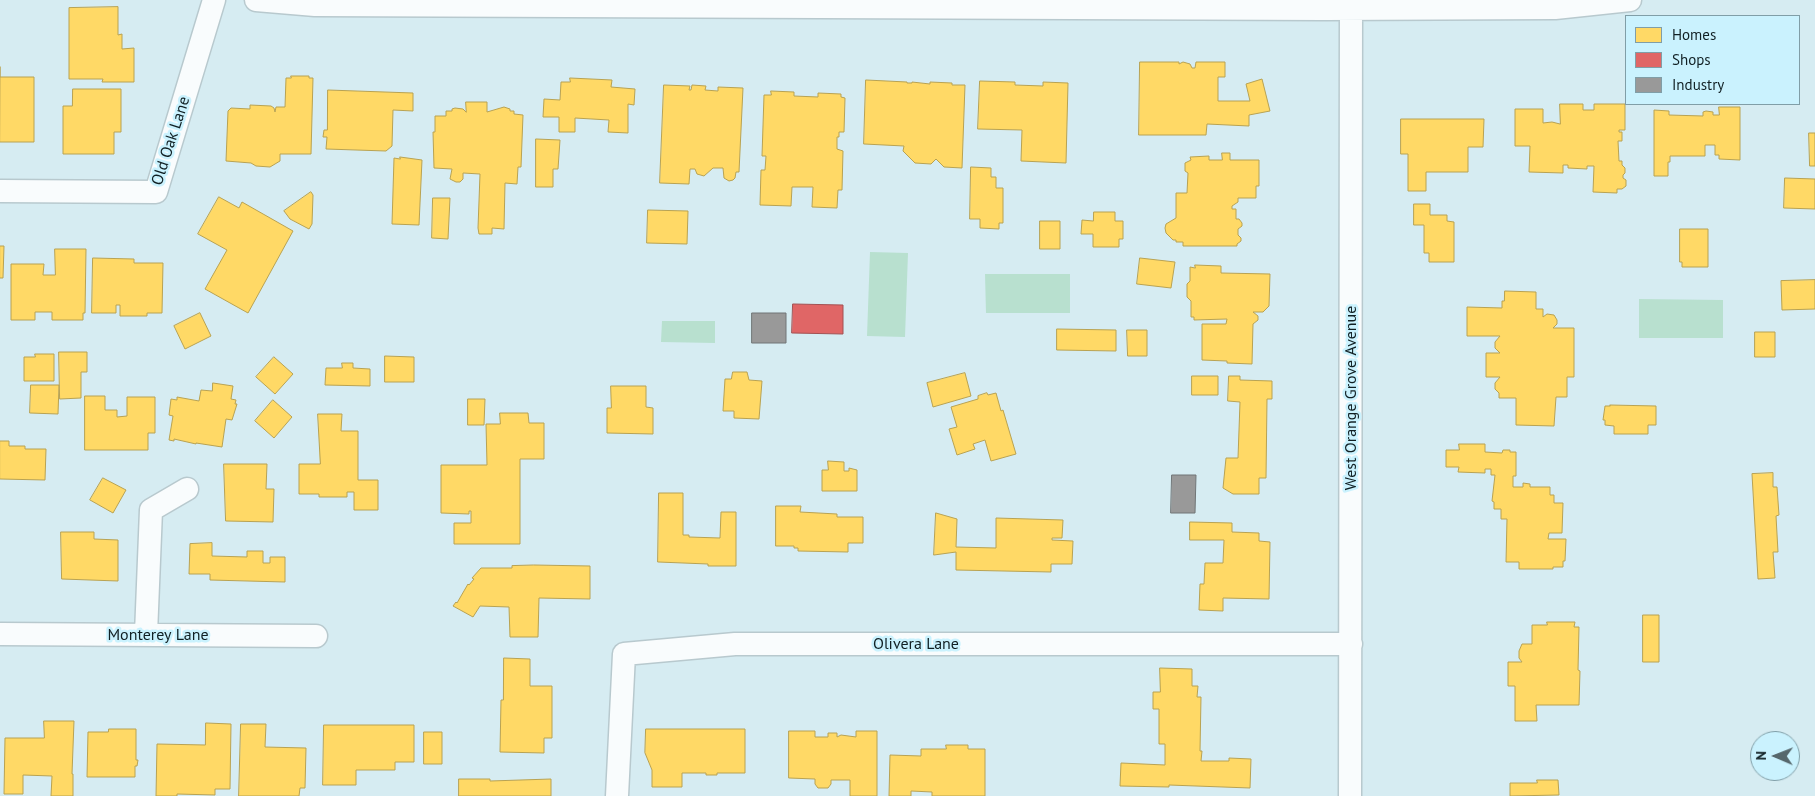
<!DOCTYPE html>
<html>
<head>
<meta charset="utf-8">
<style>
	body { margin:0 }
	#map { position:relative; width:1815px; height:796px; overflow:hidden; background:#d6ecf2; font-family:"PT Sans",sans-serif }
	canvas { display:block }
	.legend { position:absolute; left:1625px; top:15px; width:175px; height:90px; box-sizing:border-box; background:#caf2fe; border:1px solid #809ea7; margin:0; padding:6px 9px; list-style:none; font-size:15px; color:#112024 }
	.legend li { display:flex; align-items:center; gap:10px; height:25px }
	.legend b { width:25px; border:1px solid #809ea7 }
	.north { position:absolute; left:1750px; top:731px; width:50px; height:50px; box-sizing:border-box; background:#caf2fe; border:1px solid #809ea7; border-radius:50%; rotate:271deg; font-size:14px; font-weight:700; line-height:20px; text-align:center; color:#112024 }
	.north::after { content:''; display:block; margin:auto; width:18px; height:22px; background:#56676c; clip-path:polygon(50% 0,100% 100%,50% 72%,0 100%) }
</style>
</head>
<body>
<div id="map">
<canvas width="1815" height="796"></canvas>
<ul class="legend">
<li><b style="height:14px;background:#ffd966"></b>Homes</li>
<li><b style="height:14px;background:#e06666"></b>Shops</li>
<li><b style="height:14px;background:#999"></b>Industry</li>
</ul>
<div class="north">N</div>
</div>
<script>
const ctx = document.querySelector('canvas').getContext('2d');
ctx.lineJoin = 'round';
function paint(path, color) {
  ctx.fillStyle = color;
  ctx.fill(path, 'evenodd');
}
function trace(path, color, width, dash) {
  ctx.strokeStyle = color;
  ctx.lineWidth = width;
  ctx.lineCap = dash ? 'butt' : 'round';
  ctx.setLineDash(dash || []);
  ctx.stroke(path);
}
function drawText(font, color, halo, rows, align = 'center') {
  ctx.font = font + ' "PT Sans",sans-serif';
  ctx.lineWidth = 5;
  ctx.setLineDash([]);
  ctx.textBaseline = 'middle';
  ctx.strokeStyle = halo;
  ctx.fillStyle = color;
  for (const [text, x, y, turn = 0] of rows) {
    ctx.save();
    ctx.translate(x, y);
    ctx.rotate((+turn || 0) * Math.PI / 180);
    ctx.textAlign = isNaN(turn) ? turn : align;
    if (halo) ctx.strokeText(text, 0, 0);
    ctx.fillText(text, 0, 0);
    ctx.restore();
  }
}
const green = new Path2D(`
	M870 252 908 253 905 337 867 336Z
	M985 274H1070V313H986Z
	M1639 299 1723 300V338H1639Z
	M662 321H715V343L661 342Z`);
const homes = new Path2D(`
	M118 7V35L122 34V49L134 48V82H102L103 79H69V8Z
	M1140 62H1179V64L1183 62 1190 64 1192 68H1195L1196 62H1225V77H1218V101H1250L1246 84 1262 79 1270 111 1249 115V126L1207 124 1206 135H1139Z
	M0 67V77H34V142H0Z
	M291 76H309V78H313L311 154H280V161L270 167 256 166 251 163 226 161 228 111 231 108 250 109V105L271 106 274 108 275 112 276 107H285L286 78H291Z
	M570 78 612 80 611 87 635 89 634 105 628 104V133L608 132 609 120 575 118V132H559V117H543L544 99 560 100 561 82H570Z
	M866 80 907 82V83H912V82L930 84V82L952 83V85H965L962 168 944 167 936 159 931 164 915 163 903 151 904 146 864 144Z
	M980 81 1015 82V85L1043 86V82L1068 83 1066 163 1021 161 1022 130 978 129Z
	M664 85 690 86 689 90H691L692 85 706 86 705 90 718 91V87L743 88 739 172H736L735 178 733 180 729 181 724 178 723 168H713L704 176 697 174 695 169H690L689 184 660 183Z
	M73 89H121V132H114V154H63V106H72Z
	M328 90 413 93V111L393 110 392 146 386 151 326 149 327 137H323L324 130H327Z
	M771 91 794 92V96L818 97V93L841 94V97L845 98 844 132H839V137H837V149L843 151 842 190H838L837 208 812 207 813 187H792L791 206 760 205 761 170H765L766 156H762L764 95H771Z
	M466 102H487V112L504 107 510 109V111H514V114L523 115 521 167H518L517 184 505 183 504 229 492 228V234H479L478 228 480 174 463 173V179L460 182H456L450 179 452 169 434 168 433 132H435V116H446V111H452V109L455 108 463 109 466 112Z
	M1560 104H1583V110H1594V104H1625V130H1619V132H1622V141H1618L1619 161H1622V165L1625 168V173L1623 175V178L1626 180V186L1622 189H1617V193L1593 192 1594 166H1587V169L1568 168V165H1563V173L1529 172 1530 146H1515V109H1543V123L1552 122 1560 124Z
	M1719 107H1740V160L1719 159V155H1715V145H1705V156H1670V162H1668V176H1654V110L1669 111V115L1703 116V112L1706 111 1713 112V115H1719Z
	M1401 119H1484L1483 147H1468V172H1426V191H1408V154H1401Z
	M1809 133H1815V166H1810Z
	M536 139 560 140 558 169H553V187H536Z
	M1222 153H1230V160H1259V186H1256V198H1238V202L1232 206V209H1236V219H1239L1242 223V226L1238 229V235L1241 238V241L1237 244V246H1183V242H1176V240H1173L1166 233 1165 228 1166 224 1176 218V193H1187L1188 173 1185 171V163L1191 160 1190 157 1209 156V160H1222Z
	M400 157 422 160 419 225 392 224 394 158 400 159Z
	M971 167 991 168V177H996V188H1003V223H999V229L980 228V219H970Z
	M1785 178 1815 179V209L1784 208Z
	M311 192 313 195 312 224 309 229 290 219 284 211Z
	M219 197 239 208 242 202 293 231 248 313 205 289 227 250 198 234Z
	M433 198H450L448 239 432 238Z
	M1414 204H1430V215H1447V221L1454 222V262H1429V253H1424V225H1414Z
	M648 210 688 211 687 244 647 243Z
	M1094 212H1115V221H1123V239H1119V247H1093V234H1081L1082 220 1093 221Z
	M1040 221H1060V249H1040Z
	M1680 229H1708V267H1682V262H1680Z
	M0 246H4L3 278H0Z
	M55 249H86L85 313H83V320H52V312H35V320H11V264H44L43 275H55Z
	M93 258 134 259V263H163L162 313H147V316H120V305H116V313H92Z
	M1140 258 1175 262 1171 288 1137 284Z
	M1195 265 1221 266V273L1270 274 1269 306 1263 312H1253L1258 316V320L1253 324 1252 364 1227 363V361L1202 360V324H1226L1227 319 1194 320V317H1191V301L1187 297V284L1190 281V267L1195 268Z
	M1815 280V309L1782 310 1781 281Z
	M1505 291 1536 292V309H1543V317L1547 314 1554 315 1557 320V324L1553 328H1574V377H1567V397H1556L1554 426 1516 425V398H1499V393L1495 389V383L1500 377H1486V353H1500L1495 348V342L1500 336H1467V307L1502 308V301H1504Z
	M200 313 211 336 185 349 174 326Z
	M1057 329 1116 330V351L1057 350Z
	M1127 330H1147V356H1128Z
	M1755 332H1775V357H1755Z
	M59 352H87V372H81V398L60 399Z
	M35 354H54V381H24V357H35Z
	M385 356 414 357V382H385Z
	M274 357 293 374 275 394 256 377Z
	M342 363H353V368L370 369V386L325 385 326 368H342Z
	M733 372H747L749 380 762 381 759 419 734 418V411H723L725 379H731Z
	M965 373 971 396 933 407 927 383Z
	M1192 376H1218V395H1192Z
	M1229 376H1240V380L1272 381V399H1267L1266 478H1259V494H1233L1223 488 1226 458H1238L1240 402 1228 401Z
	M213 383 233 386 231 399 236 400 235 404H237L232 420 226 419 222 447 196 443V444L174 439V441L169 440 173 416 169 415 171 399 177 400V397L199 401 201 390 212 391Z
	M31 385H59L58 414 30 413Z
	M611 386H646V407L653 408V434L607 433V408H611Z
	M987 393 988 395 996 393 1001 411 1003 410 1016 454 991 461 985 440 973 444 975 449 957 455 949 429 957 427 951 407 978 399V396Z
	M85 396H105V410H117V417L127 416V397H155V433H148V450H85Z
	M468 399H485L484 425H468Z
	M273 400 292 417 274 438 255 421Z
	M1610 405 1656 406V425H1648V434H1614V426L1605 425V420H1603L1605 406H1610Z
	M500 413H528L529 423H544V459H520V544H454V523H471V511H469V514L441 513V465H487L486 424H500Z
	M318 414H342L341 431H358V480H378V510H354V492H347V497H319V494H299V464H320Z
	M0 441H9V446H25V449H46L45 480 0 479Z
	M1459 444H1485V452L1502 453 1503 450H1510V452H1516V476H1513V487H1523V483L1530 484V487H1550V495H1554V503H1563L1562 533H1549L1548 539H1566L1565 561H1563V567H1553V569H1519V562H1506L1507 519H1501V509H1494V502L1492 501 1495 475H1491V469H1485V473L1458 472 1459 467H1446V450H1459Z
	M828 461 844 462V471H849V468L857 470V491H822V470H828Z
	M224 464H267L266 489H274L273 522 226 521Z
	M1773 473V487H1777L1779 515 1776 516 1778 552H1773L1775 578 1758 579 1752 474Z
	M103 478 126 490 113 513 90 500Z
	M659 493H683V535H689V537L720 538 721 512H736V566H708V564L658 562Z
	M776 506H801L800 512 837 514V517H863V543H848V552L798 551V548H794V546H776Z
	M936 513 957 519 956 547 996 548V518L1063 520 1062 538H1052V540L1073 541 1072 564H1051V572L956 570V552L934 555Z
	M1190 522 1232 523V532L1259 533V541L1270 542 1269 599 1223 598V611L1199 610 1200 584H1204L1205 563H1223L1224 540H1190Z
	M61 532H94V539L118 540V581L62 579Z
	M212 543V556L247 557V551H263V563H270V557H285V582L210 580V574H189L190 544Z
	M534 565 590 566V599L539 598 538 637H510L509 607 480 606 473 617 453 606 456 602 457 603 468 584 469 585 474 579 472 578 481 568H512V566Z
	M1643 615H1659V662H1643Z
	M1547 622H1575L1574 627H1579L1578 670 1580 671 1579 705H1536L1537 721H1515V686H1508V662H1522L1519 658V651L1522 644H1532V625H1547Z
	M504 658 530 659V686H552V738H544V753L500 752 501 700H503Z
	M1160 668 1192 669V686H1198L1197 697H1201L1200 751H1202L1201 761H1229V758L1251 759 1250 788 1169 785V787L1120 786 1121 763 1165 765V744H1159V709H1153V692H1160Z
	M44 721H74L72 774H73V796H51L52 776 23 775V794H4L5 738H44Z
	M206 723 231 724 230 789H215V795L177 794V796H156L157 744 205 745Z
	M241 724H266L265 747 306 748 305 788H300L299 796H239Z
	M324 725H414V762H395V770H356V785H323Z
	M109 729H136V760H138L137 766H135V777H87L88 732H108Z
	M646 729H745V773H717V775H706V773H682V787H652V770L645 753Z
	M789 731H815V737H828V733H837V737L841 735 856 737V731H877V796H850V780H831V784L828 788H818L815 784V779L789 778Z
	M424 732H442V764H424Z
	M946 745H968V749H985V796H932V792L911 791V796H889L890 755 921 756V749H946Z
	M459 779H490V781L551 779V796H459Z
	M1537 780H1558L1559 795 1510 796V783H1537Z`);
const shops = new Path2D(`
	M793 304 843 305V334L792 333Z`);
const industry = new Path2D(`
	M752 313H786V343H752Z
	M1172 475H1196L1195 513H1171Z`);
const minor = new Path2D(`
	M256 0 315 5 1324 9 1555 8 1630 0
	M0 191 156 192 214 0
	M0 634 316 636
	M146 634 151 510 187 489
	M617 796 624 654 735 644H1351
	M1350 796 1351 0`);
const streetNames = [
	["Old Oak Lane",171,141,-72],
	["West Orange Grove Avenue",1351,398,-90],
	["Monterey Lane",158,635],
	["Olivera Lane",916,644]
];
paint(green, '#b8e0cf');
paint(homes, '#ffd966');
trace(homes, '#b8a252', 1);
paint(shops, '#e06666');
trace(shops, '#a25152', 1);
paint(industry, '#999');
trace(industry, '#707576', 1);
trace(minor, '#b8c9ce', 25);
trace(minor, '#f9fcfd', 22);
drawText('16px', '#112024', '#caf2fe', streetNames);
</script>
</body>
</html>
